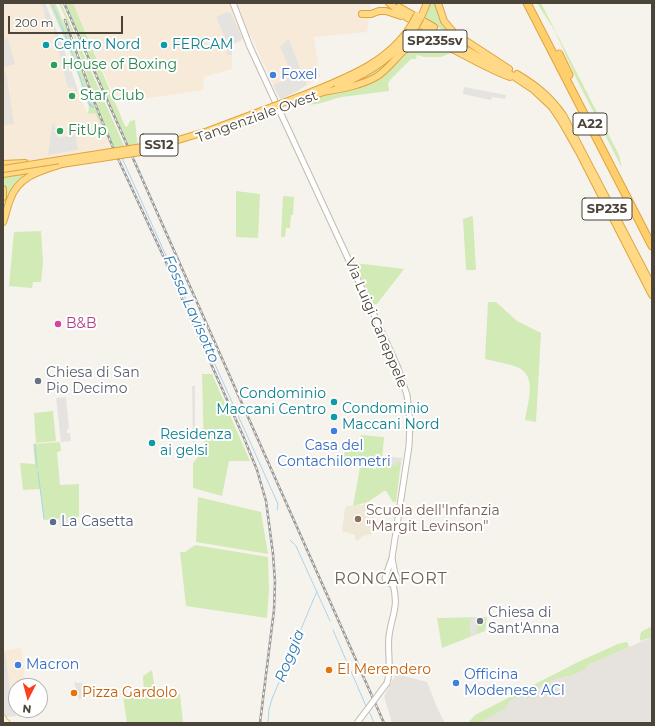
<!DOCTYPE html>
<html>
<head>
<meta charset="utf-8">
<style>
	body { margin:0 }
	#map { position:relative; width:655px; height:726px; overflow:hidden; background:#f6f3ec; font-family:Montserrat,sans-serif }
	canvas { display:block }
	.frame { position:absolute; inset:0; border:4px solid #4b4439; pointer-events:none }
	.north { position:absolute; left:8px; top:678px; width:40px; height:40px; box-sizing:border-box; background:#fff; border:1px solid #b7b4b0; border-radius:50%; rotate:186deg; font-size:11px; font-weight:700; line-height:16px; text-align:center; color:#4b4439 }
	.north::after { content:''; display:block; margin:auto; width:14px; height:18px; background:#fc3f1d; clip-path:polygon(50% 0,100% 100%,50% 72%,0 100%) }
	.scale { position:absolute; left:8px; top:16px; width:115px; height:18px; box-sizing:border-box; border:2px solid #4b4439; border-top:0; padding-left:5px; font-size:12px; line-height:14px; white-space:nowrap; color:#4b4439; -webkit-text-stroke:3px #fff; paint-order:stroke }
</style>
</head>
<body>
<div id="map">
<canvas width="655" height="726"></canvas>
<div class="frame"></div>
<div class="north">N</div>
<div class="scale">200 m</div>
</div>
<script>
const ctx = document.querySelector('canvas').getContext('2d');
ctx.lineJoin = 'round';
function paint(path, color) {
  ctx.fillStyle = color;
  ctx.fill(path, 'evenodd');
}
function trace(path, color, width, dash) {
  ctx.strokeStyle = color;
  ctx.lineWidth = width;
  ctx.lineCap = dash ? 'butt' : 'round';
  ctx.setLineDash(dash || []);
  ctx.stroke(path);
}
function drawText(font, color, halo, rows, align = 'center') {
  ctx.font = font + ' Montserrat,sans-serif';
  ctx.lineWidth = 4;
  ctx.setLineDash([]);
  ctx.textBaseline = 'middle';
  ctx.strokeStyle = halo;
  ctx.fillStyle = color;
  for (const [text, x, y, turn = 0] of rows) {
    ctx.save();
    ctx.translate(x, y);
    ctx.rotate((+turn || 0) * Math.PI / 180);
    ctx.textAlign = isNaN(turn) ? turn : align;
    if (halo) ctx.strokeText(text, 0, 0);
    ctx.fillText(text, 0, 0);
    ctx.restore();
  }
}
const commercial = new Path2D(`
	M3 3H45L62 44 82 102 88 114 95 112 112 150 43 159 4 162Z
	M73 3H371L367 32 314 37 320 77 296 92 280 99 251 36 232 45V69L204 77 203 90 142 99 114 96Z
	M21 648 26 686H16V710H29L30 715 4 717 3 651Z`);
const industrial = new Path2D(`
	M6 73 14 124 3 125V74Z
	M652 637V723H472L511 700 557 677H567L588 667 590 664Z
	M396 674 427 682 438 710 445 723H392L384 696Z`);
const education = new Path2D(`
	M368 502 373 513V524L372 534 363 536 357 541 355 538V535L342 531 345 508 347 506 362 505Z`);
const green = new Path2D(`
	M49 3H51L69 46 88 103 91 105 89 102 68 39 52 3H55L71 39 92 100 113 150 95 113 88 114 89 107 68 47Z
	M59 3H61L125 148 115 150 94 98 74 37Z
	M65 3H73L125 126 127 127 130 121 135 120 137 141 139 146 129 148Z
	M429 3H436L441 21 459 39 423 19Z
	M537 3H541L619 155 622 168 576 78 555 31Z
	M418 26 480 61 424 38C403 55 380 77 353 83L367 76 390 59Z
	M426 42 436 44 456 53 455 55 451 53 441 57H424L417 55 416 59H411L391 79 388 83 389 91C373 93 358 95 342 97 331 99 314 108 303 103L312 99 366 84 410 47Z
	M30 172C13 180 8 197 3 214L5 193 4 176Z
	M236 191 260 194 258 238 236 237Z
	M283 196 294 197 293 215H291L290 228H286L285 237H281Z
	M472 216 473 218 476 270H466L463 219Z
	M41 231 43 263 41 282H33L32 288 9 286 14 232Z
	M355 263 404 269 377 304H373Z
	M488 302H496L517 321 541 333 536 422 525 420C527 405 537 380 521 369 515 365 493 361 485 359Z
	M202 374H212L250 461H229L222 496 193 488V463L204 449Z
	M53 411 56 441 36 443 34 413Z
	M361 435 384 437 382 460 397 465V462H401L396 502H393L386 491H384L368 502 353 506 360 467 376 469 377 465 343 462 346 445 360 446Z
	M60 442 61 451 57 452 60 485 79 484V517L44 520 40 489 23 490 20 463 35 464 33 444Z
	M198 497 261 512 268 554 196 542Z
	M195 545 268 557 269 590 267 618 186 606 180 552H185Z
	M487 617 485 631 442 648 437 618Z
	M652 626V637L640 641V637L641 632Z
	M626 642 628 643 629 647 590 664 584 670 570 676 557 678 511 700 504 709 482 721 476 723H468L475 715 578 662 618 644Z
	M152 670 156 697 180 694 183 723H127L123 696 144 694 143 676Z`);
const parking = new Path2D(`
	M42 3H45L62 44 78 91 74 92 73 87 68 88 52 24 47 25Z
	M227 12 231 13 242 38 240 41 232 44V55H227V43L217 19 218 16Z
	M8 39 15 64 3 67V40Z
	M289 40 307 85 296 92 280 99 273 85 299 74 297 68 291 71 280 47 286 41Z
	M464 87 506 95 505 99 492 97 491 100 463 94Z
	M54 122 58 138 75 135 78 150 48 155 52 125Z
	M192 386H195V444H193Z
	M66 397 69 429H67V433H70L71 441 61 442 56 398Z
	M382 456 402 458 401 462H397V465L383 463 384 461H382Z
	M76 517 77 524 75 525 60 528 59 518Z
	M477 618V634L470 636V619Z
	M3 654H5L10 688 13 689 16 716 4 717Z
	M74 682 85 684 84 697 79 700Z`);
const water = new Path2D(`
	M51 3H52L68 39 89 102 94 107V108L90 107 88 103 69 46Z`);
const stream = new Path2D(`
	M122 158 278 504 277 510
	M35 444 37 468
	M38 472 44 519
	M290 540 296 546 330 621
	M333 630 366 706
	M369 711 374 723
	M268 723 269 709 272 699 317 591`);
const tertiary = new Path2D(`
	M233 3 250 47 376 319 398 368 407 395 410 422 409 446 392 558 385 578 386 581 391 584 395 583 397 577 395 574 392 558
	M387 683C392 666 387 653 389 636 392 614 399 608 393 584`);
const secondary = new Path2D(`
	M3 718 4 721 7 723`);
const trunk = new Path2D(`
	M389 3 406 17 507 72 534 90 552 107 562 122 579 152 652 295
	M438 3 444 21 454 33 509 69
	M399 7 434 27
	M362 14H371L379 11H386L401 16
	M421 17 427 3
	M517 74C537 86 549 96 563 115L652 286
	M338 86C370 73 396 56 416 26
	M323 92C340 89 360 86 376 77 395 66 406 36 432 40 442 42 451 49 460 53 477 62 493 71 510 77
	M309 93C348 77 389 62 412 24
	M310 97 326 91
	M3 164 25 163
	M3 174 41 168
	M3 189V197
	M3 222C6 215 7 207 10 200 18 176 40 171 62 164`);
const motorway = new Path2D(`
	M527 3 652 246
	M559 54 569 75`);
const rail = new Path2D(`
	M64 3 384 723
	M65 20 94 101 114 150 160 249 244 438 257 470 266 501 273 554 275 582 274 610 260 723`);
const tertiaryBridge = new Path2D(`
	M357 723 387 683`);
const trunkBridge = new Path2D(`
	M412 24 417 15
	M416 26 421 17
	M224 129 262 115
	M62 164 147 151 173 146
	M3 169 168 143 208 131 309 93`);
const markers = [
	[46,45,4,"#0f9aa8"],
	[164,45,4,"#0f9aa8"],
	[54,65,4,"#2e9e5b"],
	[273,75,4,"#3f7fe0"],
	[72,96,4,"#2e9e5b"],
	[60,131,4,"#2e9e5b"],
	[58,324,4,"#d1479c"],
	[38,381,4,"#6b7280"],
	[334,402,4,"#0f9aa8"],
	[334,417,4,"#0f9aa8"],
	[334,431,4,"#3f7fe0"],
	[152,443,4,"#0f9aa8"],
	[358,519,4,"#8d6e63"],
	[53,522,4,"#5c6f8a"],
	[480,621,4,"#6b7280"],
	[18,665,4,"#3f7fe0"],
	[329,670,4,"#e8710a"],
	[456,683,4,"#3f7fe0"],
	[74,693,4,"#e8710a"]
];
const shields = [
	[435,41,64],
	[590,124,34],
	[159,145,38],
	[607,209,50]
];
const shieldNames = [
	["SP235sv",435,41],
	["A22",590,124],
	["SS12",159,145],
	["SP235",607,209]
];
const cultureNames = [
	["Centro Nord",54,45],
	["FERCAM",172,45],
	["Condominio",326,394,"right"],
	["Maccani Centro",326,410,"right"],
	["Condominio",342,409],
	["Maccani Nord",342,425],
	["Residenza",160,435],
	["ai gelsi",160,451]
];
const leisureNames = [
	["House of Boxing",62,65],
	["Star Club",80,96],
	["FitUp",68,131]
];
const shopNames = [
	["Foxel",281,75],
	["Casa del",334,446,"center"],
	["Contachilometri",334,462,"center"],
	["Macron",26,665],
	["Officina",464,675],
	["Modenese ACI",464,691]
];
const streetNames = [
	["Tangenziale Ovest",257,117,-20],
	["Via Luigi Caneppele",376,323,67]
];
const hotelNames = [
	["B&B",66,324]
];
const worshipNames = [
	["Chiesa di San",46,373],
	["Pio Decimo",46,389],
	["Chiesa di",488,613],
	["Sant'Anna",488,629]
];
const educationNames = [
	["Scuola dell'Infanzia",366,511],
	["\"Margit Levinson\"",366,527]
];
const serviceNames = [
	["La Casetta",61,522]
];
const foodNames = [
	["El Merendero",337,670],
	["Pizza Gardolo",82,693]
];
const waterNames = [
	["Fossa Lavisotto",191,309,66],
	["Roggia",290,656,-68]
];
const quarterNames = [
	["RONCAFORT",391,579]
];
paint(commercial, '#f7ead8');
paint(industrial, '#e6e2dd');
paint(education, '#efe8d6');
paint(green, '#d2eab5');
paint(parking, '#e5e3e0');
paint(water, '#a9d4f2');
trace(stream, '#a9d4f2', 1);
trace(tertiary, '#c2bbae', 7);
trace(secondary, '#d6c79b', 8);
trace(trunk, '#e0a43c', 8);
trace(motorway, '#e0a43c', 9);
trace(tertiary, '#fff', 5);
trace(secondary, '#fff3cd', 5.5);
trace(trunk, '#ffd985', 6);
trace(motorway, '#ffcf6e', 7);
trace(rail, '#9a9a9a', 2.5);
trace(rail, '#fff', 1, [3]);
trace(tertiaryBridge, '#c2bbae', 7, []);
trace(trunkBridge, '#e0a43c', 8, []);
trace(tertiaryBridge, '#fff', 5);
trace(trunkBridge, '#ffd985', 6);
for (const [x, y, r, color] of markers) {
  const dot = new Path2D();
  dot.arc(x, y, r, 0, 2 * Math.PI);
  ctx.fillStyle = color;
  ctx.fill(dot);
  trace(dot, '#fff', 1.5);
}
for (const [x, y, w] of shields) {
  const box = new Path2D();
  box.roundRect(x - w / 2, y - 11, w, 22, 3);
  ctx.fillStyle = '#fff';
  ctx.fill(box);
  trace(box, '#4b4439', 1);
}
drawText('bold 13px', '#4b4439', null, shieldNames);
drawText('14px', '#0d838f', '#fff', cultureNames, 'left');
drawText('14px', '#27864d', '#fff', leisureNames, 'left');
drawText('14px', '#366cbe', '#fff', shopNames, 'left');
drawText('14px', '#4b4439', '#fff', streetNames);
drawText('14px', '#b23c85', '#fff', hotelNames, 'left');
drawText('14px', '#5b616d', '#fff', worshipNames, 'left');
drawText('14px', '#785e54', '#fff', educationNames, 'left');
drawText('14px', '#4e5e75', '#fff', serviceNames, 'left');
drawText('14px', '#c56008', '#fff', foodNames, 'left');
drawText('italic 15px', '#2e7ab2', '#fff', waterNames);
ctx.letterSpacing = '1px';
drawText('16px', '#6e6250', '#fff', quarterNames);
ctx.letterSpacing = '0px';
</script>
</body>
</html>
